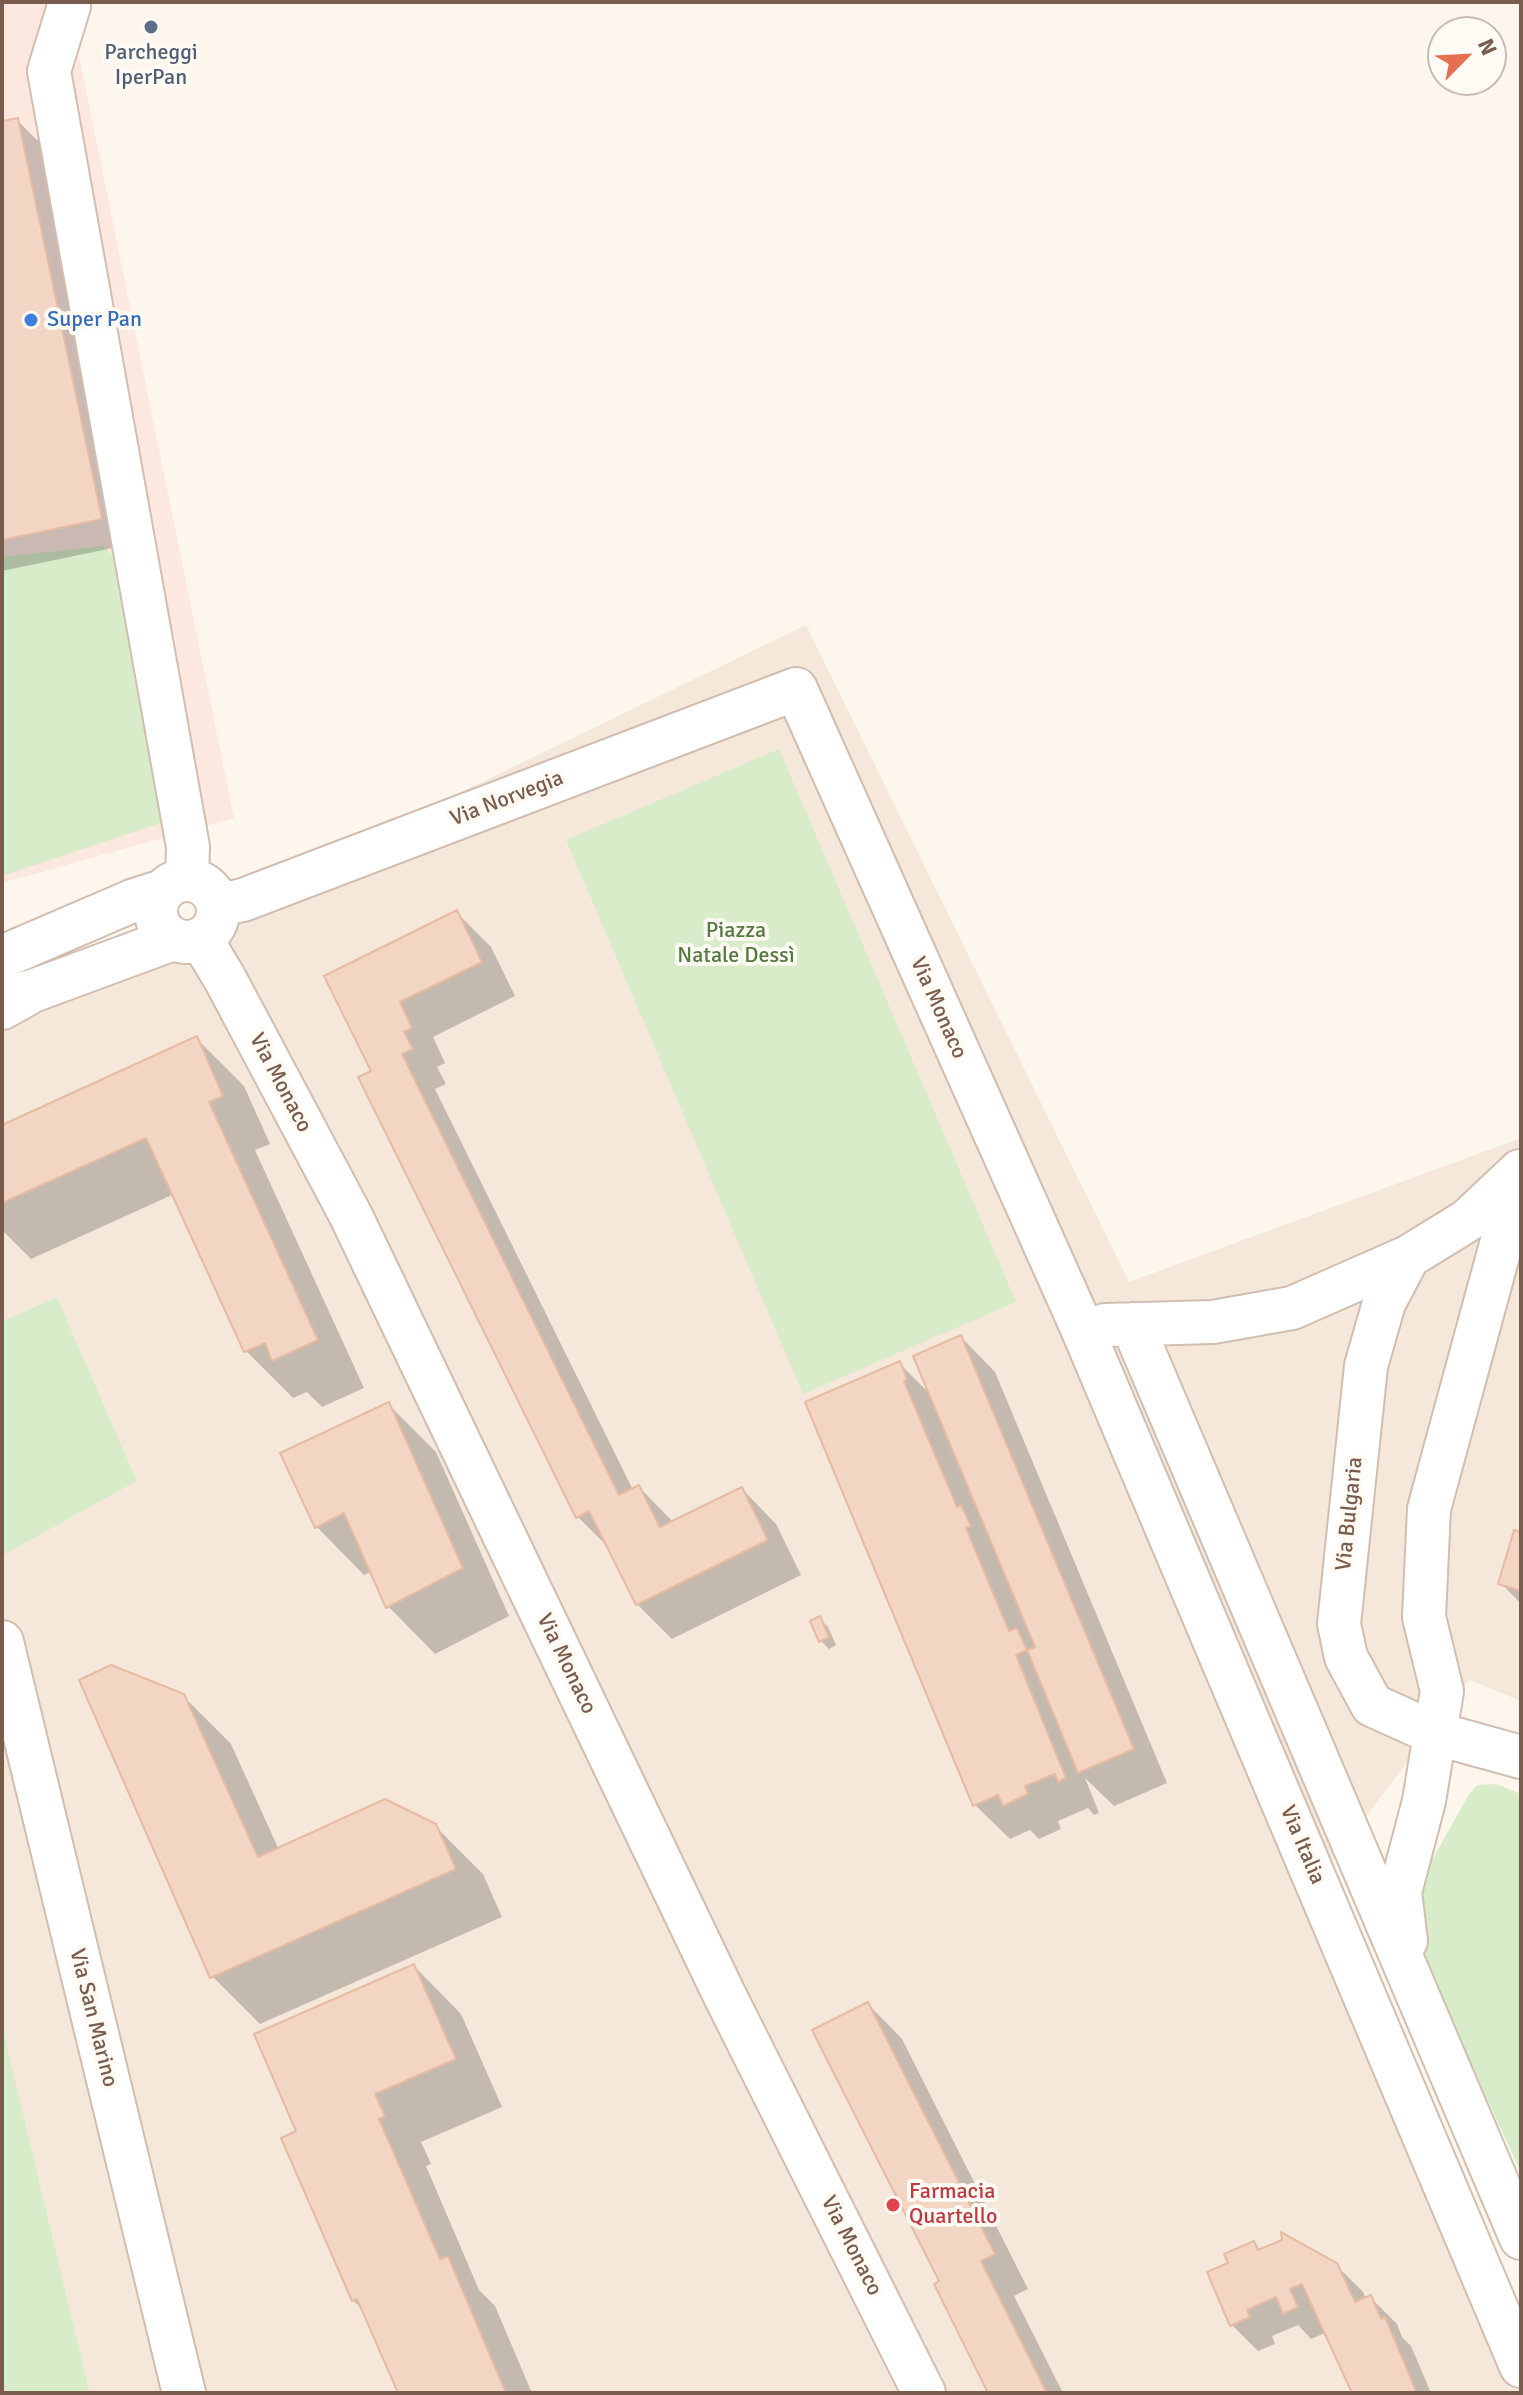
<!DOCTYPE html>
<html>
<head>
<meta charset="utf-8">
<style>
	body { margin:0 }
	#map { position:relative; width:1523px; height:2395px; overflow:hidden; background:#fdf6ec; font-family:Signika,sans-serif }
	canvas { display:block }
	.frame { position:absolute; inset:0; border:4px solid #7a5c4d; pointer-events:none }
	.north { position:absolute; left:1427px; top:16px; width:80px; height:80px; box-sizing:border-box; background:#fffaf3; border:2px solid #cabbb1; border-radius:50%; rotate:66deg; font-size:22px; font-weight:700; line-height:32px; text-align:center; color:#7a5c4d }
	.north::after { content:''; display:block; margin:auto; width:28px; height:36px; background:#e76f51; clip-path:polygon(50% 0,100% 100%,50% 72%,0 100%) }
</style>
</head>
<body>
<div id="map">
<canvas width="1523" height="2395"></canvas>
<div class="frame"></div>
<div class="north">N</div>
</div>
<script>
const ctx = document.querySelector('canvas').getContext('2d');
ctx.lineJoin = 'round';
function paint(path, color) {
  ctx.fillStyle = color;
  ctx.fill(path, 'evenodd');
}
function trace(path, color, width, dash) {
  ctx.strokeStyle = color;
  ctx.lineWidth = width;
  ctx.lineCap = dash ? 'butt' : 'round';
  ctx.setLineDash(dash || []);
  ctx.stroke(path);
}
function drawText(font, color, halo, rows, align = 'center') {
  ctx.font = font + ' Signika,sans-serif';
  ctx.lineWidth = 8;
  ctx.setLineDash([]);
  ctx.textBaseline = 'middle';
  ctx.strokeStyle = halo;
  ctx.fillStyle = color;
  for (const [text, x, y, turn = 0] of rows) {
    ctx.save();
    ctx.translate(x, y);
    ctx.rotate((+turn || 0) * Math.PI / 180);
    ctx.textAlign = isNaN(turn) ? turn : align;
    if (halo) ctx.strokeText(text, 0, 0);
    ctx.fillText(text, 0, 0);
    ctx.restore();
  }
}
const residential = new Path2D(`
	M806 625 1129 1282 1521 1138V1701L1469 1680 1315 1884 1521 2381V2393H90L2 2025V1556L137 1481 57 1297 2 1321V1030L226 917 222 908Z`);
const commercial = new Path2D(`
	M2 2H68L234 818 2 883Z`);
const green = new Path2D(`
	M103 546 124 567 170 820 2 876V557Z
	M779 749 1016 1302 803 1394 566 840Z
	M57 1297 137 1481 2 1556V1321Z
	M1496 1784 1521 1794V2173L1417 1945 1416 1889 1468 1796 1477 1785Z
	M2 2025 90 2393H2Z`);
const shadow = new Path2D(`
	M17 120 44 147 127 545 2 571V123Z
	M457 913 491 947 515 996 433 1037 445 1063 437 1067 446 1084 435 1089 633 1490 639 1487 674 1523 742 1489 776 1524 801 1575 672 1639 637 1604 610 1549 578 1517 374 1072 326 977Z
	M196 1038 244 1086 270 1144 255 1150 364 1388 322 1407 307 1392 293 1398 246 1351 174 1194 31 1259 2 1230V1127Z
	M961 1337 995 1372 1167 1783 1114 1806 1085 1778 1099 1813 1094 1815 1088 1808 1058 1821 1061 1829 1039 1839 1030 1830 1010 1839 975 1805 899 1363 931 1395Z
	M388 1404 436 1452 509 1616 435 1654 388 1606 372 1571 364 1575 317 1527 282 1454Z
	M1521 1534V1604L1501 1583Z
	M820 1619 828 1627 836 1645 829 1649 820 1640Z
	M183 1696 231 1744 279 1850 435 1826 483 1874 502 1917 260 2024 212 1976Z
	M414 1966 461 2014 502 2107 421 2142 431 2164 426 2166 479 2290 495 2306 532 2393H400L365 2312 353 2300 299 2132Z
	M868 2004 902 2039 1028 2289 1014 2296 1063 2393H991L942 2282Z
	M1253 2243 1261 2251 1336 2265 1363 2292 1366 2299 1370 2297 1397 2324 1402 2337 1411 2346 1431 2393H1354L1325 2333 1311 2339 1298 2325 1272 2336 1275 2344 1258 2351 1232 2325 1231 2264Z`);
const building = new Path2D(`
	M18 118 102 519 2 540V121Z
	M457 910 482 962 400 1002 412 1028 404 1032 413 1049 402 1054 619 1495 639 1485 660 1527 742 1487 768 1540 636 1605 589 1511 576 1518 358 1077 371 1071 324 976Z
	M197 1036 223 1096 209 1102 318 1340 272 1361 265 1343 244 1352 146 1138 2 1203V1125Z
	M961 1335 1134 1749 1078 1773 1027 1650 1035 1647 913 1356Z
	M900 1361 907 1379 904 1381 957 1507 961 1505 971 1526 966 1528 1009 1631 1017 1628 1027 1650 1016 1655 1066 1778 1058 1782 1055 1774 1025 1786 1028 1794 1003 1806 998 1795 973 1806 805 1402Z
	M389 1402 463 1568 386 1608 344 1513 315 1528 280 1453Z
	M1514 1530 1521 1532V1591L1498 1584Z
	M820 1616 829 1637 819 1642 810 1621Z
	M111 1665 184 1694 258 1857 385 1799 436 1824 456 1869 210 1978 79 1680Z
	M414 1964 456 2059 375 2094 385 2116 379 2119 440 2259 448 2256 506 2393H398L357 2299 352 2301 281 2138 296 2131 254 2034Z
	M868 2002 995 2254 981 2261 1047 2393H988L934 2284 939 2281 812 2030Z
	M1281 2232 1337 2263 1355 2302 1371 2295 1381 2319 1385 2317 1417 2393H1352L1302 2284 1290 2289 1298 2307 1283 2314 1276 2297 1247 2310 1250 2317 1230 2326 1207 2272 1228 2263 1224 2254 1254 2241 1258 2250 1282 2240Z`);
const street = new Path2D(`
	M68 2 69 6 49 71 188 847 187 880
	M156 911a31 31 0 1 1 62 0a31 31 0 1 1-62 0Z
	M218 905 243 900 796 689 1081 1326 1521 2366
	M201 939 225 979 351 1216 723 1992 924 2393
	M2 957 132 901 163 891
	M2 997 27 993 173 939
	M1408 1257 1384 1303 1366 1366 1339 1624 1346 1657 1372 1705 1434 1733 1521 1757
	M1132 1324 1521 2238
	M1105 1325 1213 1322 1292 1308 1408 1257 1468 1220 1520 1171
	M2 1642 184 2393
	M1406 1941 1400 1892 1424 1801 1442 1691 1424 1617 1429 1509 1521 1171`);
const secondary = new Path2D(`
	M2 1007 27 993`);
const markers = [
	[151,27,8,"#5c6f8a"],
	[31,320,8,"#3f7fe0"],
	[893,2205,8,"#e0444e"]
];
const serviceNames = [
	["Parcheggi",151,53],
	["IperPan",151,78]
];
const shopNames = [
	["Super Pan",47,320]
];
const streetNames = [
	["Via Norvegia",507,799,-21],
	["Via Monaco",938,1008,66],
	["Via Monaco",280,1083,62],
	["Via Bulgaria",1350,1514,-84],
	["Via Monaco",566,1664,64],
	["Via Italia",1302,1845,67],
	["Via San Marino",93,2018,76],
	["Via Monaco",851,2246,63]
];
const parkNames = [
	["Piazza",736,931],
	["Natale Dessì",736,956]
];
const healthNames = [
	["Farmacia",909,2192],
	["Quartello",909,2217]
];
paint(residential, '#f5e8da');
paint(commercial, '#fde8e0');
paint(green, '#d8ecc9');
paint(shadow, '#0003');
paint(building, '#f3d5c3');
trace(building, '#e6bba3', 2);
trace(street, '#d1beb0', 46);
trace(secondary, '#d6c0b0', 48);
trace(street, '#fff', 42);
trace(secondary, '#fff', 44);
for (const [x, y, r, color] of markers) {
  const dot = new Path2D();
  dot.arc(x, y, r, 0, 2 * Math.PI);
  ctx.fillStyle = color;
  ctx.fill(dot);
  trace(dot, '#fffaf3', 3);
}
drawText('22px', '#4e5e75', '#fffaf3', serviceNames);
drawText('22px', '#366cbe', '#fffaf3', shopNames, 'left');
drawText('22px', '#7a5c4d', '#fffaf3', streetNames);
drawText('22px', '#537a41', '#fffaf3', parkNames);
drawText('22px', '#be3a42', '#fffaf3', healthNames, 'left');
</script>
</body>
</html>
